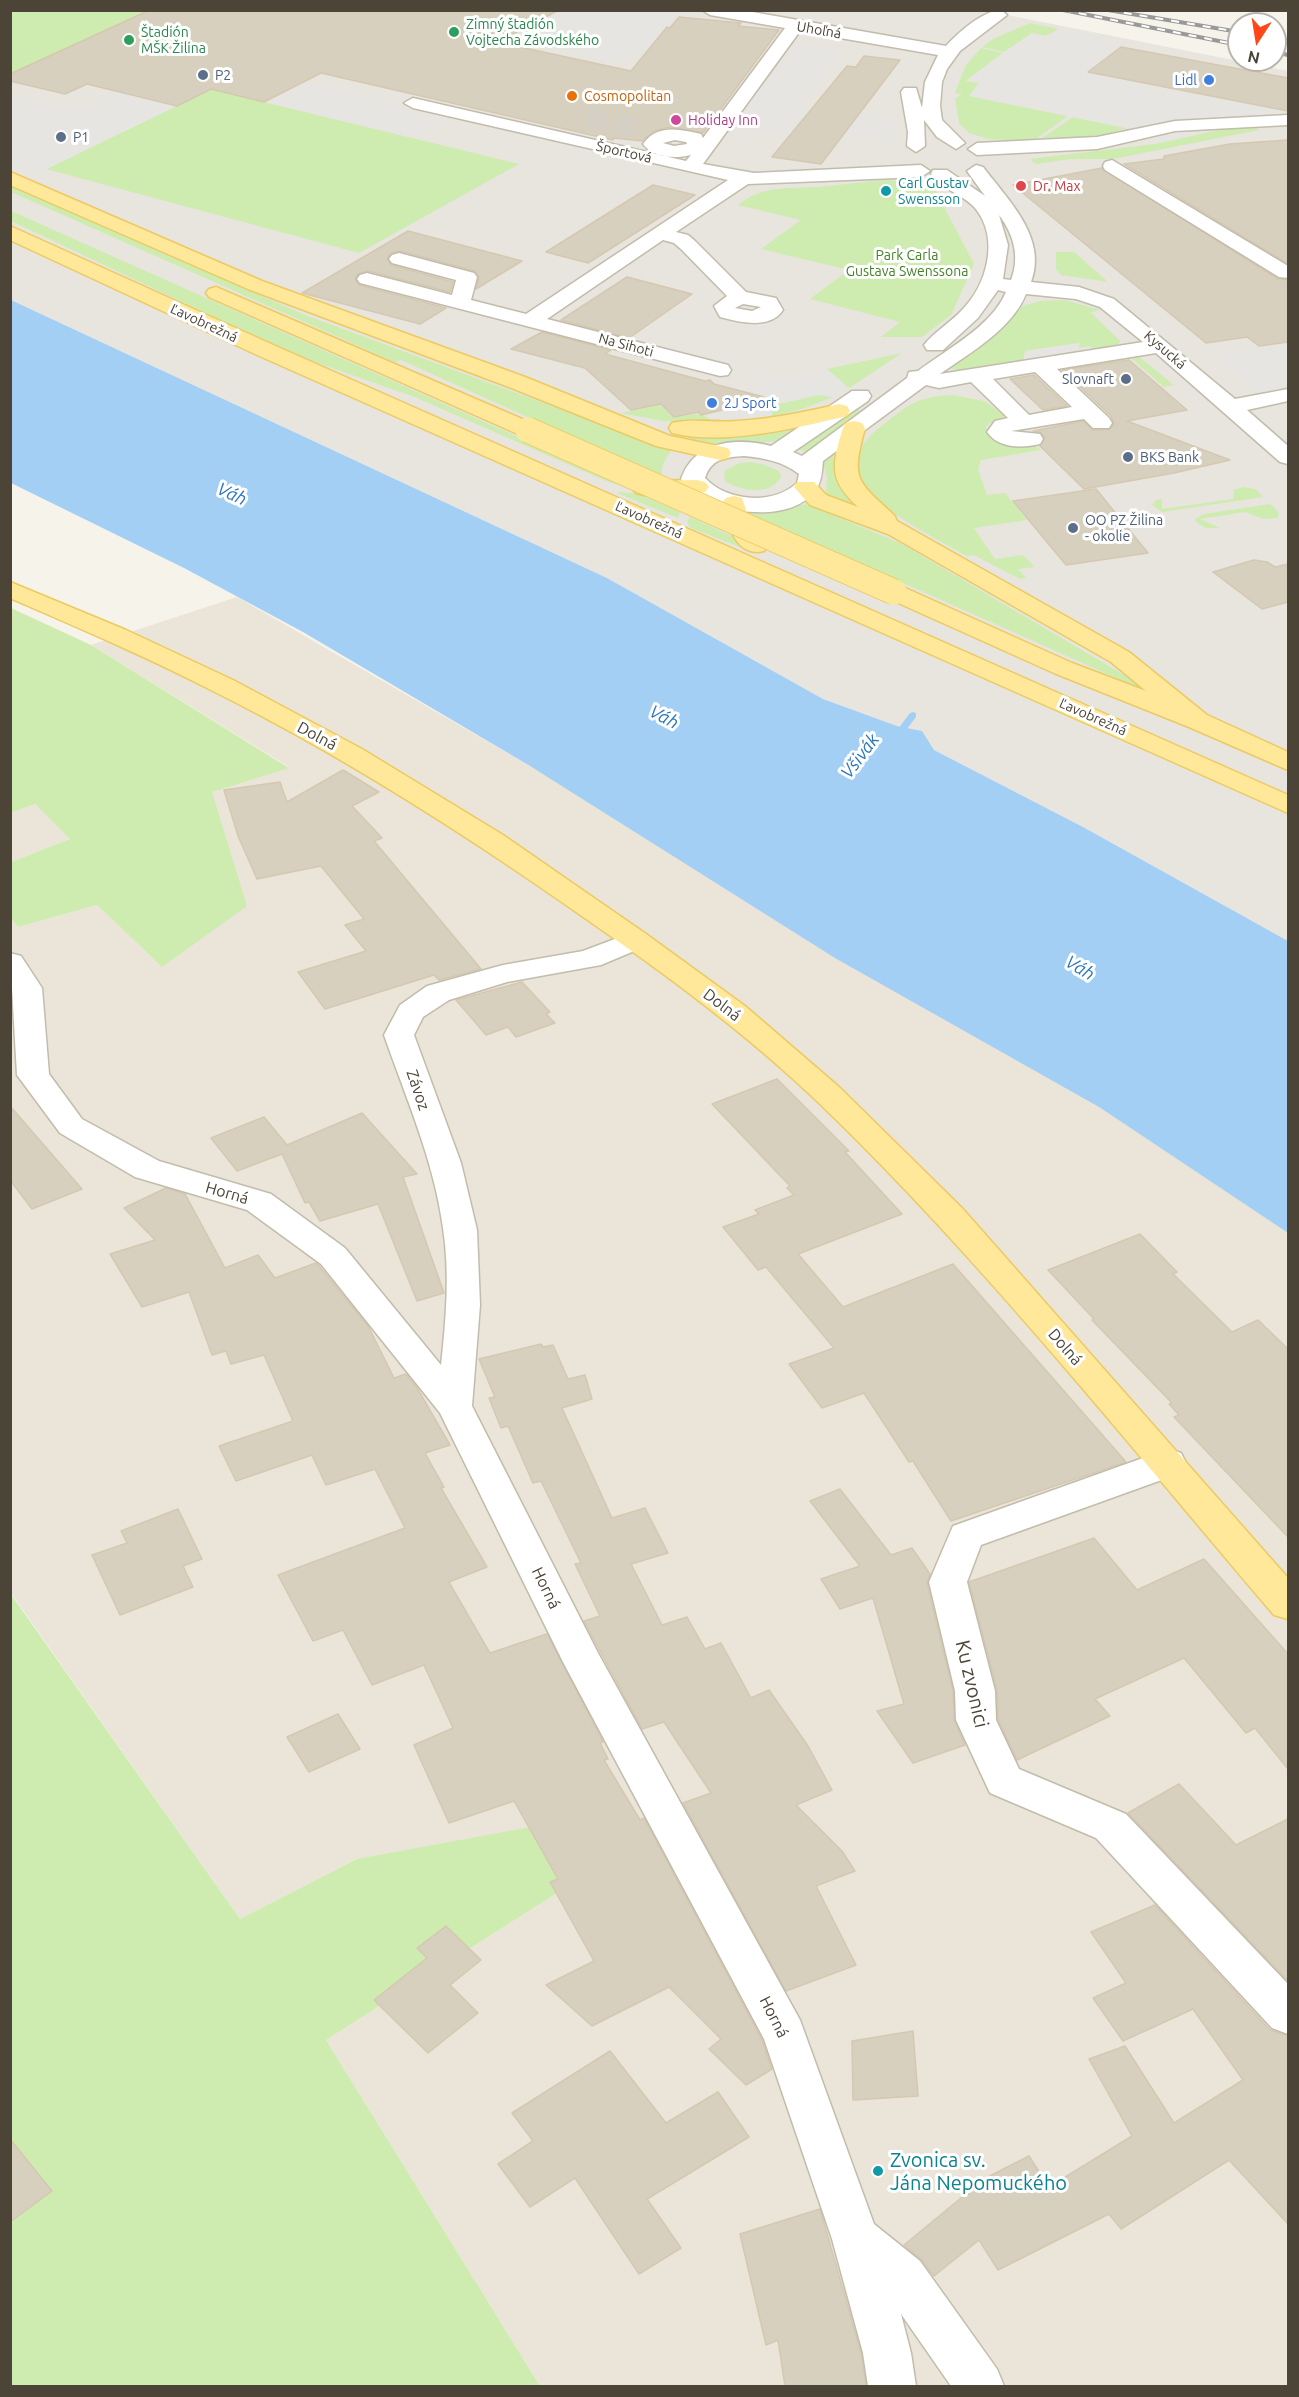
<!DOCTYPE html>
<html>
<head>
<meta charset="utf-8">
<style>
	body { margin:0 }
	#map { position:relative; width:1299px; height:2397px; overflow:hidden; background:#f6f3ea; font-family:Ubuntu,sans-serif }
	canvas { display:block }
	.frame { position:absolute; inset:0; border:12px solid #4b4437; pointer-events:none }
	.north { position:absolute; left:1227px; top:12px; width:60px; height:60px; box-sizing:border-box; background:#fff; border:2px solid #b7b4af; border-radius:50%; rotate:192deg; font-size:16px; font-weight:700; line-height:24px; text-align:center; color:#4b4437 }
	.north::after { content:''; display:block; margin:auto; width:21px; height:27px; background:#ff4718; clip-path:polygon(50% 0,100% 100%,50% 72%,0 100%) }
</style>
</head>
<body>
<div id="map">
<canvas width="1299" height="2397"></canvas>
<div class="frame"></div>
<div class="north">N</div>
</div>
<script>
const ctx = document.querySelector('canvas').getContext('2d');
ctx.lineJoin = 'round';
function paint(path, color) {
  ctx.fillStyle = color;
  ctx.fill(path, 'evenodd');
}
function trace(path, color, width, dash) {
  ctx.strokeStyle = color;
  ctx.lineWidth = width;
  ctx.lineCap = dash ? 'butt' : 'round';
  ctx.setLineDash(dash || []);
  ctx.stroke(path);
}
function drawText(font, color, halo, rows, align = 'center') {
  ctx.font = font + ' Ubuntu,sans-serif';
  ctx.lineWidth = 6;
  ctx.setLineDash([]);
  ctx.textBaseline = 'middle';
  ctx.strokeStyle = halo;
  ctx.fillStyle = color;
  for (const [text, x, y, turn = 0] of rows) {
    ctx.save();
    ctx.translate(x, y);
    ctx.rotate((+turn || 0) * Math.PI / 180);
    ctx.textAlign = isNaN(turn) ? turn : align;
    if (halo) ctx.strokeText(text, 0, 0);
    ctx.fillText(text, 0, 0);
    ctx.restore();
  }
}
const residential = new Path2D(`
	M237 597 530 766 1099 1107 1288 1233V2386H540L326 2040 623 1851 357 1859 240 1919 11 1593 10 919 18 927 97 905 162 967 211 792 289 767 91 645Z
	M35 804 70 839 11 862V813Z`);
const industrial = new Path2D(`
	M982 10 1288 71V941L1083 827 934 750 921 731 897 726 823 699 607 578 11 300V11Z`);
const green = new Path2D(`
	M10 11H244L65 94 11 81Z
	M1030 23 1059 29 1046 36 1032 33 1005 52 982 47 995 38Z
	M981 48 1003 53 967 80 980 83 970 96 1068 116 1033 141 988 139 969 133 959 123 955 99 962 94 955 93 966 65Z
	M211 89 519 164 359 253 46 169Z
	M1073 117 1127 128 1096 137 1042 138Z
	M1257 128 1259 130 1113 159H1070L1036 164 1030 159 1154 144 1223 129Z
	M886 180 932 184 974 264 951 315 922 337H881L900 322 810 299 849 270 761 249 801 220 738 205C763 185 787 189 817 187 840 185 863 182 886 180Z
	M11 186 305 315 671 450 663 464 661 477 401 360 395 362 11 192Z
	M11 211 637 490 606 481 417 398 315 362 233 326 11 221Z
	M1056 252H1074L1108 282 1061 275 1056 269Z
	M1064 300 1101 310 1090 312 1121 342 1111 348 1094 351 1090 346 1079 348V343L1026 351 1023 362 964 372 949 368 1023 306 1040 301Z
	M902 353 849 388 827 369Z
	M1130 357H1139L1174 385 1164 387Z
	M818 395 833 397 802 409 771 417 774 405Z
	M953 395 984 401 1004 415 1002 419 990 423 986 427V432C1004 445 1023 433 1041 450L981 460 978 469 987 495 1005 493 1027 520 974 528 995 559 1023 555 1035 567 1018 569 1026 578 1020 579 974 555 967 556C941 541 870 506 859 479 850 458 864 440 879 428 908 405 915 397 953 395Z
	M660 405 674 418C690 414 700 410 713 422L663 421 621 413Z
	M854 409 862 411 808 452 797 449Z
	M804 426C797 430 790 436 783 439 766 445 708 445 690 442L692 435Z
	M829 453H834C830 480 843 489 858 508L834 500 826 493 827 477 823 463Z
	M751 462 762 464 779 471 781 476C773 497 739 491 725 481L724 471 740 463Z
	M1243 487 1255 489 1263 497 1162 512 1152 505 1156 500 1162 499V509L1233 499 1234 490Z
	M620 492 638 494 680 512 678 518 617 493Z
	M806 504 900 543 1153 692 1150 693 746 513 773 512Z
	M1270 504 1279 513 1278 518 1263 519 1245 512 1200 519 1220 528H1206L1196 522 1195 519 1204 514Z
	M690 517 736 538 745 549 691 528 687 522Z
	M11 608 91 645 289 768 212 792 247 906 162 967 97 905 18 927 11 919V862L70 839 35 804 11 813Z
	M10 1593 240 1919 357 1859 601 1814 623 1851 326 2040 540 2386H11Z`);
const parking = new Path2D(`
	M668 10 680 13 644 55 636 54 631 59 608 62 537 46 509 36 559 11Z
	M1059 29 1125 42 1089 72 1140 82 1135 87 1164 93 1170 88 1288 111V127L1223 129 1154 144 1131 129 969 96 979 83 966 81 1004 52 1032 33 1046 36Z
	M796 44 844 49 799 105 889 116 899 139 896 142 833 135 822 145 778 139 781 135 728 129Z
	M305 81 409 106 402 110 440 119 409 137 264 102Z
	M118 92 177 106 34 175 11 164 10 95 77 110Z
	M1080 343 1078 353 1023 362 1025 351Z
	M1288 343V386L1257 393 1213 355Z
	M827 369 849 388 833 397 818 395 774 405 771 417 713 422 705 414 739 407 737 404 759 399 747 387Z`);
const water = new Path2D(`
	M11 300 607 578 823 699 897 726 922 731 934 750 1083 827 1288 941V1233L1099 1107 835 958 530 766 303 632 184 568 11 483Z`);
const stream = new Path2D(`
	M913 712 916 713V717L897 742H891V738L910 713Z`);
const building = new Path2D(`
	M150 10H559L497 42 631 71 667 27 670 28 679 17 741 23 738 26 779 30 703 133 669 127 654 131 642 141 614 138 613 140 321 73 264 102 211 89 177 106 87 84 65 94 10 81V74Z
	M1121 47 1288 78V111L1088 72Z
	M864 56 900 60 821 164 772 157 847 66 856 67Z
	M1288 140V264L1124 164 1164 159V156L1230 144Z
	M1102 168 1278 279 1288 280V342L1259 346 1247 337 1206 343 1013 185Z
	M653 185 695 195 588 263 546 252Z
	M408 231 522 261 476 289 479 278 475 271 400 251 391 253 387 258 391 265 453 282 450 292 368 271 358 274 355 279 359 285 446 308 420 324 302 293Z
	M627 277 692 294 629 338 561 320Z
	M542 332 611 350 605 354 705 381 710 380 714 384 764 397 736 403 739 406 701 415 698 412 674 417 661 404 631 410 585 368 511 349Z
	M1129 360 1187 410 1127 421 1230 460 1174 473 1084 489 1040 446 1045 438 1040 432 1033 431 1083 421 1093 430H1109L1114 424 1111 416 1062 370Z
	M1034 375 1067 406 1043 410 1010 379Z
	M1096 489 1148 553 1066 565 1013 501Z
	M1254 560 1267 562 1275 567 1288 564V602L1262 609 1213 572Z
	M343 770 379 792 352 806 382 838 374 841 481 969 439 980 434 975 325 1009 298 972 366 951 345 925 364 919 321 866 257 879 238 836 224 790 280 782 287 802Z
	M522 982 550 1012 546 1014 555 1023 516 1037 508 1027 486 1035 456 1000Z
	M777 1079 849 1151 845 1152 902 1214 798 1254 843 1307 953 1264 1126 1462 951 1521 913 1461 909 1462 864 1393 822 1408 789 1364 834 1348 766 1267 758 1270 723 1227 759 1214 755 1210 794 1195 787 1188 790 1186 712 1104Z
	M10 1106 82 1189 32 1209 10 1180Z
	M362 1113 417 1174 403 1177 444 1293 417 1301 378 1204 320 1221 309 1202 305 1203 282 1154 237 1171 211 1138 264 1117 287 1145Z
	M166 1188 185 1194 225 1268 258 1255 275 1278 316 1263 319 1266 368 1326 394 1378 406 1374 417 1388 450 1445 425 1453 444 1487 441 1488 487 1567 449 1582 490 1653 547 1634 603 1742 600 1743 608 1759 604 1760 640 1820 644 1818 762 2040 772 2069 746 2085 709 2049 721 2039 669 1987 592 2026 546 1985 594 1961 550 1882 558 1879 514 1801 449 1823 414 1745 453 1728 424 1665 372 1685 343 1630 313 1641 278 1575 405 1528 375 1469 326 1485 312 1455 236 1481 219 1446 293 1421 264 1355 231 1364 226 1351 212 1355 189 1292 142 1307 110 1254 155 1240 124 1208Z
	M1140 1234 1177 1272 1173 1274 1232 1332 1258 1320 1288 1349V1537L1174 1417 1179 1415 1169 1404 1172 1403 1092 1320 1094 1319 1048 1270Z
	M541 1344 543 1347 553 1345 568 1379 585 1375 592 1399 562 1408 612 1518 645 1508 668 1553 631 1564 662 1625 687 1617 705 1649 721 1643 751 1698 769 1690 808 1746 832 1790 796 1805 842 1851 855 1871 816 1886 856 1965 786 1991 683 1803 711 1793 664 1722 642 1729 584 1621 600 1616 575 1564 581 1563 541 1481 533 1483 508 1426 501 1428 489 1398 495 1397 479 1359Z
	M840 1489 891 1555 912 1548 930 1574 927 1583 953 1691 954 1720 965 1745 913 1763 877 1711 904 1704 873 1598 840 1609 821 1579 860 1566 810 1501Z
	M178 1509 202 1559 183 1566 193 1587 120 1615 92 1555 127 1543 121 1531Z
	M1094 1538 1137 1590 1204 1559 1288 1654V1769L1255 1728 1246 1733 1184 1658 1095 1699 1110 1716 1017 1760 998 1719 997 1690 969 1582Z
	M338 1714 360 1749 309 1772 287 1737Z
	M1179 1784 1236 1845 1288 1819V1981L1128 1813Z
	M1155 1905 1270 2030 1288 2036V2224L1229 2160 1121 2229 1109 2214 998 2270 979 2240 934 2276 921 2259 904 2245 984 2179 1029 2156 1049 2187 1132 2136 1089 2059 1125 2046 1174 2123 1243 2080 1193 2009 1123 2041 1093 1998 1126 1983 1091 1932Z
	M446 1926 481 1960 450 1985 478 2013 428 2053 374 2000 427 1958 417 1948Z
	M913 2031 918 2096 853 2100 852 2041Z
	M610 2051 666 2123 718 2092 749 2137 647 2199 681 2248 639 2274 575 2178 530 2207 498 2164 533 2141 512 2113Z
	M10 2139 52 2191 10 2222Z
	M820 2209 861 2353 866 2386H785L778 2340 766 2345 740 2234Z`);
const minorTunnel = new Path2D(`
	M588 117 632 127`);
const minor = new Path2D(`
	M702 10H741L946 46C958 33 982 11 1001 10L1007 15 960 51 947 69 942 82 940 106 942 120 965 143 956 149 937 137 924 120 925 146 916 152 907 146 908 132 901 92 904 88H916L922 108 925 82 938 55 800 31 703 164 754 173 921 165 930 171 921 177 748 184 676 232 688 235 695 241 746 292 776 298 783 310C770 330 739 322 720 317L714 306 727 296 681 249 674 243 663 240 547 319 728 365 731 370 728 375 720 376 360 283 357 279 360 275 367 273 452 295 456 280 392 263 389 259 392 255 399 253 474 273 477 277 471 300 526 314 728 180 413 108 404 103 413 98 686 161 691 155C675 159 653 158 643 144 657 124 679 129 701 134L703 138 785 28 710 15ZM675 140 686 142 687 144 674 146 663 143ZM743 304 761 307 752 311 735 308Z
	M1288 115V125L1175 131 1097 149 977 155 968 149 977 143 1097 137 1175 121Z
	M1112 160 1288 266V278L1279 277 1105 170 1103 166 1105 162Z
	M976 165 983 167C1008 200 1048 238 1031 282L1079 287 1114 299 1235 399 1288 389V401L1247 410 1288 446V464L1280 462 1156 353 1057 369 1109 418 1112 423 1109 428H1093L1084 419 1011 431 1040 434 1043 439 1040 444C1022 448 999 449 987 432L995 421 1008 418 971 382 939 388 926 385 823 461C822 470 822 480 817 488 792 528 705 514 681 479 694 441 736 437 771 446L852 391H868L871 396 868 401 793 452 802 456 907 378 909 372 918 371C947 349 992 326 1006 292L998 290 978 318 943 350H927L924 345C934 332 951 322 962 310 987 285 1000 238 975 208 963 194 941 189 931 174L933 170H947L985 196 967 171ZM999 215C1014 235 1020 257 1011 280L1003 279 1008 245ZM1026 294 1076 299 1100 307 1143 342 940 374C970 353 1012 329 1026 294ZM1035 372 1072 407 1029 415 993 379ZM744 456C764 458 782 461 799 474L797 483C773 505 727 502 705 478 711 459 725 457 744 456Z
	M636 931 646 934 651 940 646 946 601 965 507 982 449 1000 423 1017 414 1035 461 1163 477 1230 480 1305 472 1406 598 1653 800 2020 874 2224 920 2261 997 2369 1004 2386H951L901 2314 911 2353 916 2386H868L863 2353 832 2239 764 2039 563 1662 440 1413 321 1264 247 1210 135 1177 60 1133 17 1075 10 953 21 956 42 988 49 1074 82 1119 159 1161 271 1194 345 1248 441 1365C446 1320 450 1273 443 1228 434 1161 406 1098 384 1035L400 1005 427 986 503 965 583 951Z
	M1168 1449 1181 1453 1186 1463 1181 1473 981 1545 967 1582 995 1691 996 1720 1019 1769 1126 1814 1288 1984V2034L1272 2028 1096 1838 990 1793 956 1720 955 1691 929 1582 953 1526Z`);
const major = new Path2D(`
	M10 172 262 281 525 377 670 436 728 448 731 453 728 458 720 460 656 446 509 387 248 289 10 185Z
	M10 226 271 344 1288 795V813L255 354 10 240Z
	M216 287 536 425 539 430 536 435H520L209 297 206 293 209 289Z
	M839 404 847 406 850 411 847 416C796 428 724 446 672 433L669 428 672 423C692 418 716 423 737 421 772 419 806 412 839 404Z
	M854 421 862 423 865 428C851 480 856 480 894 515L897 521 1129 652 1207 715 1288 752V770L1189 727 1054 673 885 597 882 592 885 587 894 585 903 587 1072 663 1146 691 1111 662 888 534 810 505 794 487 798 482H814L826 495 858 507C828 480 832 464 843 428L846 423Z
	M697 480 705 482 709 487 705 492 644 495 636 493 632 488 636 483 644 481Z
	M734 496 742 498 752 527 767 546 764 551C736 558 727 524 722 503L726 498Z
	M10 582 126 630 233 680 362 749 503 835 646 934 745 1006 839 1087 962 1208 1288 1578V1619L1274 1615C1127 1443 982 1260 819 1103 746 1033 663 972 579 914 462 832 341 755 213 691 147 657 79 628 10 598Z`);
const rail = new Path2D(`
	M1063 10 1239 45
	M1108 10 1239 32
	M1275 38 1288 40
	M1275 52 1288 55`);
const majorBridge = new Path2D(`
	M528 430 894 592`);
const markers = [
	[454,32,6,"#2e9e5b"],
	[129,40,6,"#2e9e5b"],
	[203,75,6,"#5c6f8a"],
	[1209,80,6,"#3f7fe0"],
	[572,96,6,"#e8710a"],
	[676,120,6,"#d1479c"],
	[61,137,6,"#5c6f8a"],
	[1021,186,6,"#e0444e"],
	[886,191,6,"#0f9aa8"],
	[1126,379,6,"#5c6f8a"],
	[712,403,6,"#3f7fe0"],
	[1128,457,6,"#5c6f8a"],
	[1073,528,6,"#5c6f8a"],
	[878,2171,6,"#0f9aa8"]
];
const farLeisurenames = [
	["Zimný štadión",466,24],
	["Vojtecha Závodského",466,40],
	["Štadión",141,32],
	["MŠK Žilina",141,48]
];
const farStreetnames = [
	["Uhoľná",819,30,10],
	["Športová",624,152,13],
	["Ľavobrežná",204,323,25],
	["Na Sihoti",626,345,15],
	["Kysucká",1165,350,41],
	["Ľavobrežná",649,520,24],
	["Ľavobrežná",1093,717,24]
];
const farServicenames = [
	["P2",215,75],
	["P1",73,137],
	["Slovnaft",1114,379,"right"],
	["BKS Bank",1140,457],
	["OO PZ Žilina",1085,520],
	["- okolie",1085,536]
];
const farShopnames = [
	["Lidl",1197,80],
	["2J Sport",724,403,"left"]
];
const farFoodnames = [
	["Cosmopolitan",584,96]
];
const farHotelnames = [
	["Holiday Inn",688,120]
];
const farCulturenames = [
	["Carl Gustav",898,183],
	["Swensson",898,199]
];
const farHealthnames = [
	["Dr. Max",1033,186]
];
const farParknames = [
	["Park Carla",907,255],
	["Gustava Swenssona",907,271]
];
const streetNames = [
	["Dolná",317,736,28],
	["Dolná",722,1005,37],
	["Závoz",418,1090,71],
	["Horná",227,1193,16],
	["Dolná",1065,1347,49],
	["Horná",546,1588,64],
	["Horná",774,2017,63]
];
const waterNames = [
	["Váh",232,494,25],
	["Váh",664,717,28],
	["Všivák",860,756,-53],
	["Váh",1080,968,31]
];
const nearStreetnames = [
	["Ku zvonici",972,1684,77]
];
const nearCulturenames = [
	["Zvonica sv.",890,2160],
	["Jána Nepomuckého",890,2183]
];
paint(residential, '#eae5d8');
paint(industrial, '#e8e4de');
paint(green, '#ceecb0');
paint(parking, '#e7e5e1');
paint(water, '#a3cff5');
paint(stream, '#a3cff5');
paint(building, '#d8d0be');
trace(building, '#d4c8b1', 1.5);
trace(minorTunnel, '#d4d0c6', 19, [19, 10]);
trace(minor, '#c2bcab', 3);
trace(major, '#ecca62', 3);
paint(minor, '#fff');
paint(major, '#ffe89a');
trace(rail, '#999', 4);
trace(rail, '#fff', 2, [8]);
trace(majorBridge, '#ecca62', 27, []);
trace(majorBridge, '#ffe89a', 25);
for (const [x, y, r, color] of markers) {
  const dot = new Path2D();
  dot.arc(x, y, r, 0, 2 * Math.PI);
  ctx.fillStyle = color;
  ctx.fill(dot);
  trace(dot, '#fff', 2);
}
drawText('14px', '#27864d', '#fff', farLeisurenames, 'left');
drawText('14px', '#4b4437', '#fff', farStreetnames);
drawText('14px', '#4e5e75', '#fff', farServicenames, 'left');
drawText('14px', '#366cbe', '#fff', farShopnames, 'right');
drawText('14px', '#c56008', '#fff', farFoodnames, 'left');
drawText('14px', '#b23c85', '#fff', farHotelnames, 'left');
drawText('14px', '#0d838f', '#fff', farCulturenames, 'left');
drawText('14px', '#be3a42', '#fff', farHealthnames, 'left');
drawText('14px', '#438125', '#fff', farParknames);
drawText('16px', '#4b4437', '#fff', streetNames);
drawText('italic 18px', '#2877bf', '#fff', waterNames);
drawText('20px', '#4b4437', '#fff', nearStreetnames);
drawText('20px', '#0d838f', '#fff', nearCulturenames, 'left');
</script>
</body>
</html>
